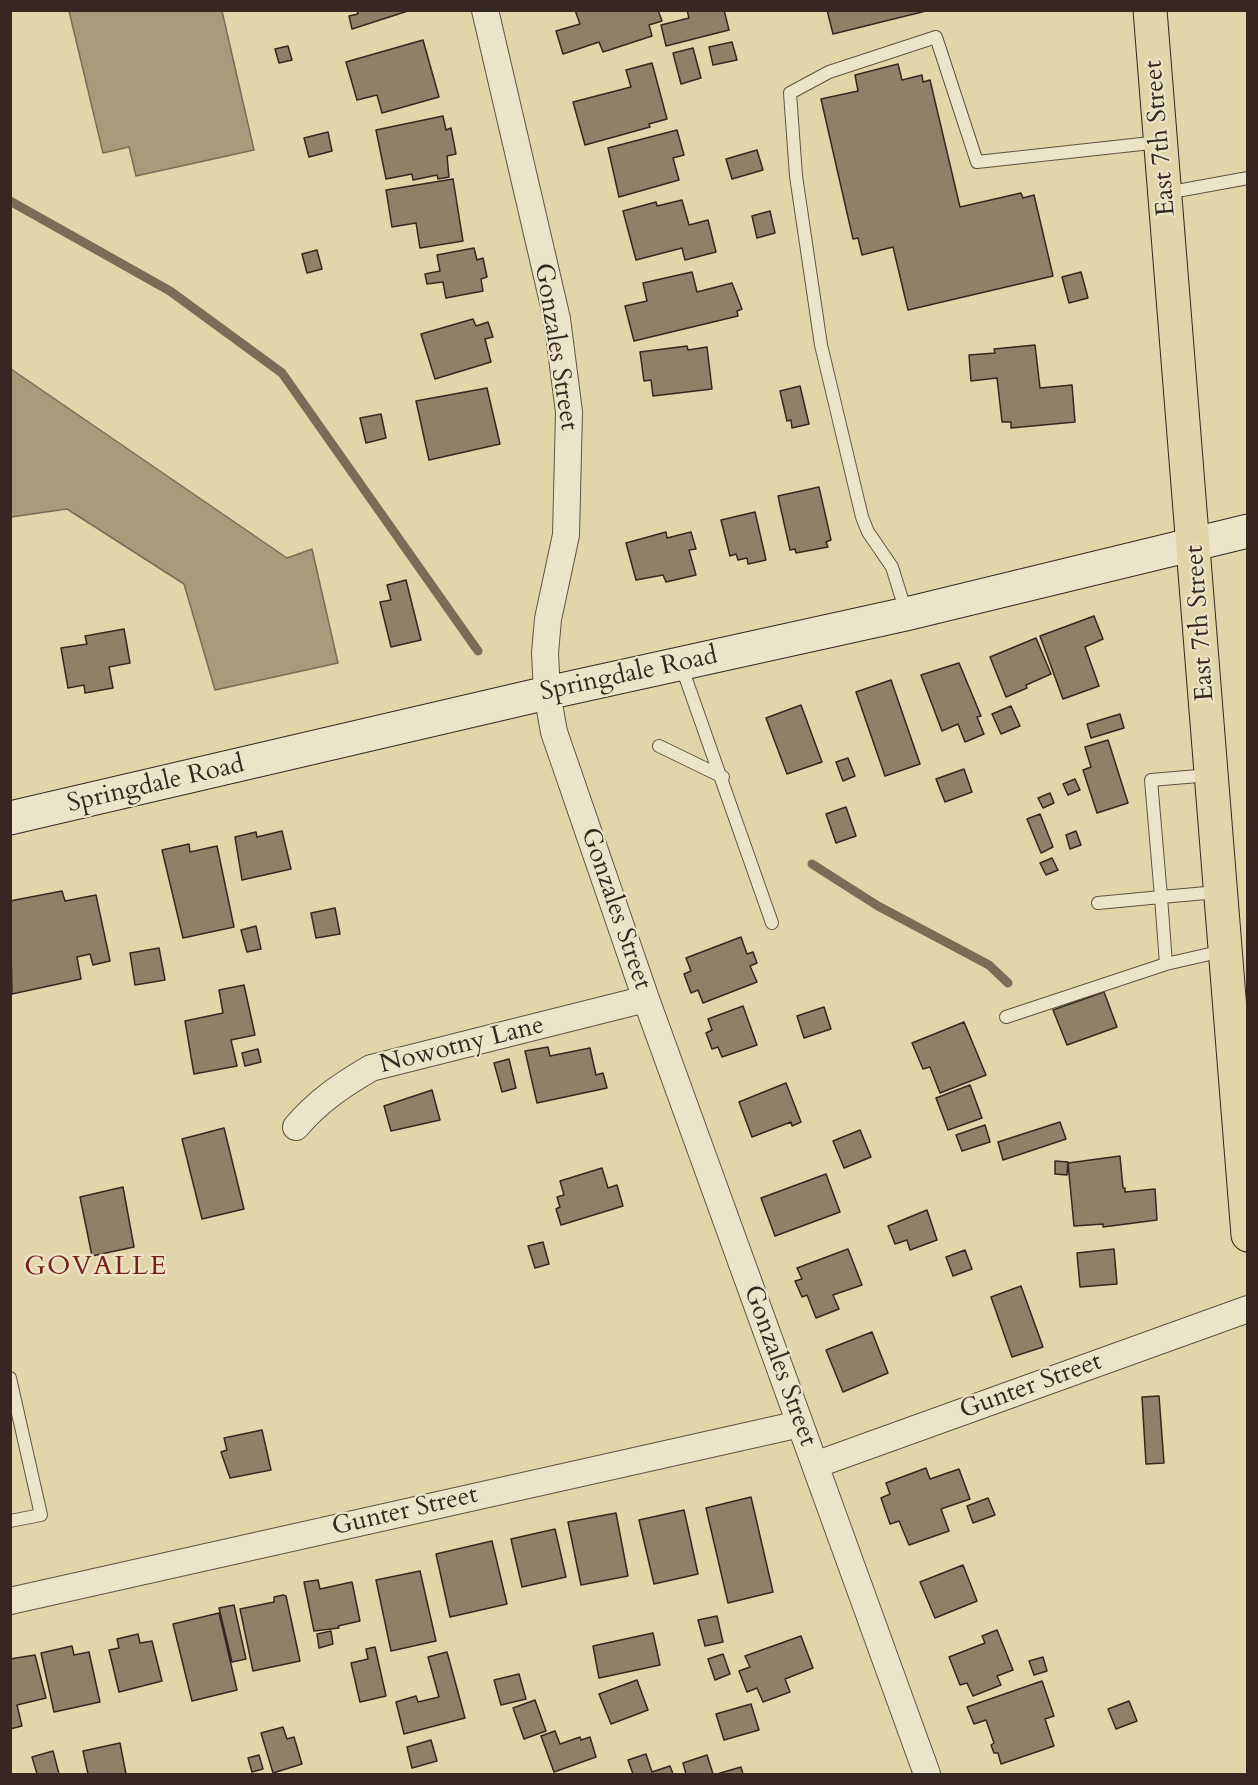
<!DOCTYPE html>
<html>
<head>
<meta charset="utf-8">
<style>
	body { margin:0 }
	#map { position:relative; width:1258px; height:1785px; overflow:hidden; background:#e2d5aa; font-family:Cardo,serif }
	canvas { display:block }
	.frame { position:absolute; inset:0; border:12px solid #362720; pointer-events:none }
</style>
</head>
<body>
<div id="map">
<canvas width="1258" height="1785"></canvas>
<div class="frame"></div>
</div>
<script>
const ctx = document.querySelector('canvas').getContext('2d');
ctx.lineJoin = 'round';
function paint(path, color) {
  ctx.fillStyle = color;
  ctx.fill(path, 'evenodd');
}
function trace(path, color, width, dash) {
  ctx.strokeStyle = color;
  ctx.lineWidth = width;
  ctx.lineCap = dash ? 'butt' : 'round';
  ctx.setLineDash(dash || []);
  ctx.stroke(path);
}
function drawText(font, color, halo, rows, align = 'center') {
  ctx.font = font + ' Cardo,serif';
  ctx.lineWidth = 4.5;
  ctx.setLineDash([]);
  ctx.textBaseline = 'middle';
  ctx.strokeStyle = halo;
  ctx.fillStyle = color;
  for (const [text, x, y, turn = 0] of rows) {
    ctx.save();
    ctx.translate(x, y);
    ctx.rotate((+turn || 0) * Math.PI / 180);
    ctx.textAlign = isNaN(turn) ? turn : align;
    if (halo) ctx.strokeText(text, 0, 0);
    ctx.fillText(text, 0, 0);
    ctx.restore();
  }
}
const water = new Path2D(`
	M69 11H222L254 150 136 176 129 147 103 153Z
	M11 369 287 558 312 549 338 663 215 690 184 584 67 509 11 517Z`);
const stream = new Path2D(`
	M10 201 170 291 282 373 478 651
	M812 864 878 906 989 965 1008 983`);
const building = new Path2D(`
	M357 10H411L352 29 349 16 358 14Z
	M575 10H658L662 21 649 25 652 36 603 52 599 42 563 54 556 31 580 24Z
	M687 10H724L729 30 666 46 661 25 689 18Z
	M827 10H930L833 34Z
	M423 40 439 97 382 113 377 95 357 100 346 62Z
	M732 42 737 60 713 65 709 47Z
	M288 46 292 60 279 63 275 49Z
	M693 48 701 78 681 84 673 53Z
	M652 63 667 119 649 124 650 127 585 145 573 102 631 87 626 70Z
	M898 64 902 80 922 75 923 82 930 80 960 207 1021 193 1023 198 1034 195 1053 276 908 310 893 247 862 255 858 238 853 239 821 99 858 91 855 75Z
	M443 116 446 130 451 128 456 154 447 156 449 177 438 179 437 175 413 180 412 174 386 179 376 130Z
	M677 130 684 155 673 158 679 180 619 197 608 148Z
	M328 132 332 151 309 157 304 138Z
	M757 150 763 170 732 179 726 159Z
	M453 179 463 241 420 248 416 223 392 227 386 190Z
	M682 200 689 225 708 220 716 252 685 260 682 248 636 260 623 211 656 202 657 206Z
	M770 211 775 233 757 238 752 216Z
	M474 248 477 260 483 258 487 277 481 279 483 291 446 298 443 282 427 284 425 274 440 271 437 255Z
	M317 250 322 269 307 273 302 254Z
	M692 272 697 292 732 283 742 309 737 311 738 316 634 341 625 306 647 301 643 283Z
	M1081 272 1088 298 1069 303 1062 277Z
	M473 319 476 326 488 322 493 337 485 339 491 362 435 379 421 334Z
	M1035 345 1040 388 1072 385 1075 422 1011 428V422H1002L997 378 971 381 969 355 995 353 994 349Z
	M687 346 688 350 707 347 712 389 653 396 651 380 644 381 640 352Z
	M800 386 809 424 792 428 791 420 787 421 780 391Z
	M487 388 500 444 429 460 416 401Z
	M381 414 386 438 366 443 360 418Z
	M819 487 831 540 826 542 828 547 796 553 795 549 790 550 778 496Z
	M755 512 766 560 748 564 747 558 738 560 736 554 730 556 721 520Z
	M666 532 667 538 691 532 696 549 689 550 696 575 666 582 663 575 636 580 626 543Z
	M406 580 421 640 391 647 380 602 391 600 387 585Z
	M1094 616 1103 639 1085 647 1099 686 1063 699 1040 636Z
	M124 629 130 663 109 667 113 688 85 693 84 685 68 688 61 648 87 644 85 636Z
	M1036 638 1051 674 1026 685 1027 688 1006 697 990 657Z
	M959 663 981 716 977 717 984 734 965 742 958 724 942 731 921 675Z
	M891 680 920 764 885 776 856 692Z
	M801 705 822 762 787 774 766 718Z
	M1011 706 1020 726 1001 734 992 714Z
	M1120 714 1124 728 1091 738 1087 724Z
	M1108 740 1128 803 1097 813 1083 770 1091 767 1085 747Z
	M848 758 855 776 843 781 836 762Z
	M964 769 972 792 945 802 936 779Z
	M1075 779 1080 790 1068 795 1063 784Z
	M1050 793 1054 803 1043 808 1038 798Z
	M846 807 856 836 836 843 826 814Z
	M1040 814 1053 847 1041 853 1027 819Z
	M282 831 291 869 242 880 235 837 256 832 257 837Z
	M1076 831 1081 845 1070 849 1066 835Z
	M189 844 190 852 217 846 234 927 183 938 162 850Z
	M1052 858 1058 870 1046 875 1040 863Z
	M62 891 65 901 96 895 110 961 93 965 90 954 77 957 81 979 12 994 10 901Z
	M335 908 340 934 316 938 311 913Z
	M256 926 261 949 247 952 241 930Z
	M741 937 747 954 753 952 757 963 750 966 757 982 703 1003 698 990 691 993 684 974 691 971 686 958Z
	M159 948 165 980 135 985 130 953Z
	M244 985 255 1035 231 1040 237 1066 194 1074 185 1021 223 1013 219 990Z
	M1104 992 1117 1027 1067 1045 1053 1010Z
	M743 1006 757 1045 722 1057 718 1047 712 1049 706 1033 712 1030 708 1019Z
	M824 1007 831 1029 804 1038 797 1016Z
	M964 1022 986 1075 940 1093 930 1067 923 1069 912 1043Z
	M548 1047 550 1056 590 1048 596 1075 603 1073 607 1088 537 1103 525 1051Z
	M258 1049 261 1062 245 1066 242 1053Z
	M509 1059 516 1088 502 1092 494 1063Z
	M786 1083 801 1122 792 1126 791 1122 752 1137 739 1102Z
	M970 1085 982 1118 948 1130 936 1098Z
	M432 1090 440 1120 391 1131 384 1106Z
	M1060 1122 1066 1139 1003 1160 998 1142Z
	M985 1125 990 1142 962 1151 956 1135Z
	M224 1128 244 1209 202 1219 182 1139Z
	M860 1130 871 1157 844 1168 833 1141Z
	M1120 1156 1123 1188H1125V1192L1155 1189 1157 1220 1103 1227V1224L1074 1226 1068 1163Z
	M1055 1161 1068 1162 1067 1175 1055 1174Z
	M602 1168 608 1188 617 1185 623 1206 561 1225 556 1209 560 1207 557 1197 564 1195 560 1181Z
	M826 1174 840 1212 775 1236 761 1198Z
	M123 1187 134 1247 92 1256 80 1197Z
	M927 1210 937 1240 910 1250 907 1240 895 1244 888 1226Z
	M543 1242 549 1264 535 1268 528 1246Z
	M848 1249 862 1285 833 1295 839 1309 816 1318 807 1295 802 1297 795 1281 802 1279 797 1268Z
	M1114 1249 1117 1284 1080 1287 1077 1253Z
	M965 1250 972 1269 953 1276 946 1257Z
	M1021 1286 1043 1347 1012 1357 991 1297Z
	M872 1332 888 1373 843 1392 826 1350Z
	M1159 1396 1164 1463 1146 1464 1142 1397Z
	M262 1430 271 1470 230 1478 221 1452 227 1450 224 1438Z
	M926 1468 930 1479 959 1469 970 1499 941 1509 949 1531 909 1545 899 1521 890 1524 881 1498 890 1494 886 1483Z
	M751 1497 773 1592 728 1603 706 1508Z
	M988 1498 995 1515 973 1523 967 1506Z
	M684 1510 698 1574 654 1584 639 1520Z
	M616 1513 628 1576 581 1585 568 1522Z
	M555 1529 566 1577 522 1587 511 1539Z
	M492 1541 507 1604 450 1617 436 1554Z
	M963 1565 977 1601 935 1618 920 1582Z
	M420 1571 436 1641 391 1651 376 1580Z
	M318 1580 320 1589 352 1582 360 1621 338 1626 339 1628 314 1631 304 1582Z
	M283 1595 286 1596 300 1661 253 1671 240 1609 274 1602V1597Z
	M234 1605 246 1659 232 1662 219 1608Z
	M219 1613 237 1690 192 1701 173 1624Z
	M717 1616 723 1642 705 1646 698 1620Z
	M997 1630 1013 1670 997 1676 1001 1685 973 1696 967 1683 960 1685 949 1657 985 1643 982 1636Z
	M331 1631 333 1644 319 1648 317 1634Z
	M653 1633 660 1665 599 1678 593 1646Z
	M138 1634 140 1643 152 1641 162 1681 119 1692 109 1650 119 1648 117 1639Z
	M801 1636 813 1668 785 1679 790 1692 763 1702 757 1688 747 1692 739 1671 750 1667 745 1656Z
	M72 1646 74 1655 89 1652 100 1702 54 1712 41 1653Z
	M375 1647 386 1696 360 1702 351 1663 368 1659 366 1649Z
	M447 1652 465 1718 404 1734 396 1702 416 1696 418 1702 439 1697 428 1657Z
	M723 1654 730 1674 715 1680 708 1659Z
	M35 1655 46 1698 17 1705 22 1726 10 1729V1659Z
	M1043 1657 1047 1671 1034 1675 1029 1661Z
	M519 1674 526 1699 501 1705 494 1680Z
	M637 1680 648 1710 611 1724 599 1694Z
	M1042 1681 1054 1716 1045 1719 1054 1746 1001 1764 998 1753H994L991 1745 994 1743 986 1720 974 1724 967 1707Z
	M535 1700 546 1731 524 1739 513 1708Z
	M1129 1701 1137 1721 1116 1729 1108 1709Z
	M751 1704 759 1730 724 1740 716 1714Z
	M283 1727 287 1739 294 1737 302 1764 273 1773 261 1733Z
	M555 1731 560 1744 580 1737 581 1740 590 1737 596 1757 554 1772 541 1736Z
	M431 1740 437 1761 412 1768 407 1747Z
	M120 1743 126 1774H88L83 1751Z
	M53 1751 59 1774H37L32 1757Z
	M646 1754 652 1772 670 1766 673 1774H633L628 1760Z
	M259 1755 263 1769 252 1772 248 1758Z
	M707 1755 713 1774H686L683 1763Z
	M741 1767 743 1774H717Z`);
const service = new Path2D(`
	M1166 193 1248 178
	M906 612 892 567 868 532 862 517 821 345 796 176 790 93 829 72 936 37 977 162 1160 142
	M681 665 772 923
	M659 746 723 777
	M1210 775 1151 780 1161 897 1218 892
	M1166 964 1223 951
	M1006 1017 1166 964 1161 897 1098 903
	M10 1378 41 1515 10 1521`);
const minor = new Path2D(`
	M485 10 557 319 569 412 566 535 548 619 545 653 547 693 554 732 646 999 927 1774
	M296 1127C318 1101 342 1085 371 1068L646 999
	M815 1465 1248 1309
	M10 1601 800 1424`);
const secondary = new Path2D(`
	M10 818 547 693 906 614 1248 531`);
const primary = new Path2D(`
	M1150 10 1248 1235`);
const streetNames = [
	["East 7th Street",1161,138,-95],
	["Gonzales Street",555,347,81],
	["East 7th Street",1201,623,-94],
	["Springdale Road",629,675,-12],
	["Springdale Road",156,785,-13],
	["Gonzales Street",615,909,71],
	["Nowotny Lane",462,1046,-14],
	["Gonzales Street",779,1366,70],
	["Gunter Street",1031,1387,-20],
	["Gunter Street",405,1512,-13]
];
const neighbourhoodNames = [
	["GOVALLE",96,1268]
];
paint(water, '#a89a7b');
trace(water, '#7a6c57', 1.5);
trace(stream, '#7a6c57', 9);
paint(building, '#8f8168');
trace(building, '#362720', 1.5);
trace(service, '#615242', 14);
trace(minor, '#615242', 28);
trace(secondary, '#362720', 35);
trace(primary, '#362720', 35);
trace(service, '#ece4c8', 12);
trace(minor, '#ece4c8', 26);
trace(secondary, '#ece4c8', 33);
trace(primary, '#e2d5aa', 33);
drawText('26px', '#362720', '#ece4c8', streetNames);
ctx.letterSpacing = '1.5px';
drawText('27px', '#7a1f14', '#ece4c8', neighbourhoodNames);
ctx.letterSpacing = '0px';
</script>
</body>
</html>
